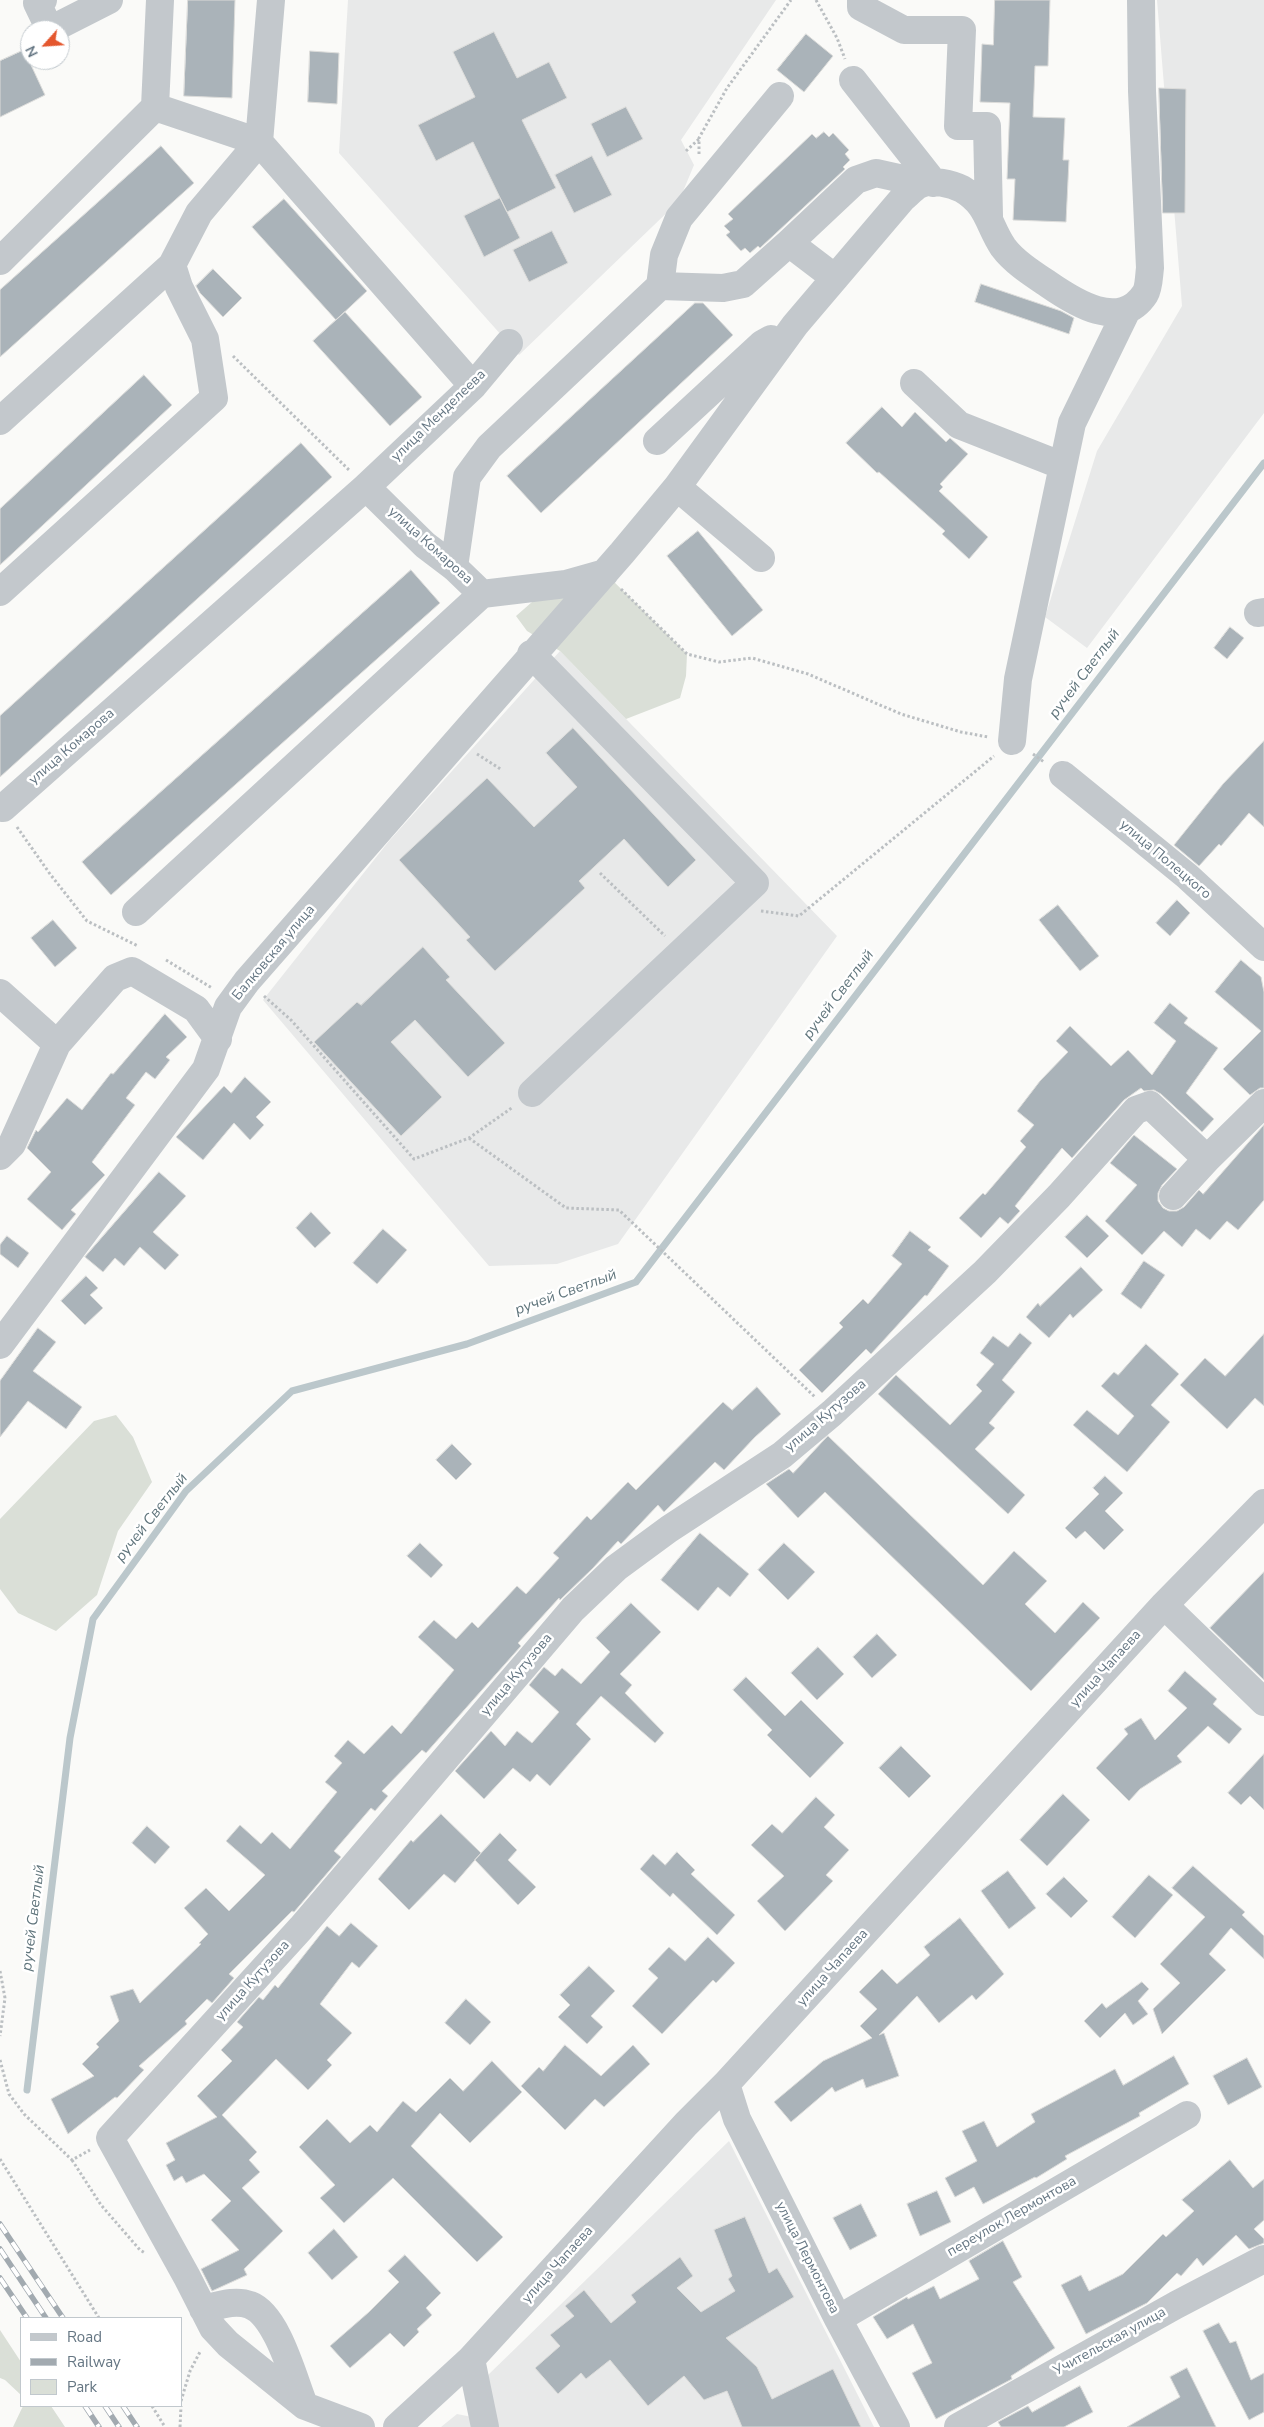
<!DOCTYPE html>
<html>
<head>
<meta charset="utf-8">
<style>
	body { margin:0 }
	#map { position:relative; width:1264px; height:2427px; overflow:hidden; background:#fafaf8; font-family:"Nunito Sans",sans-serif }
	canvas { display:block }
	.legend { position:absolute; left:20px; top:2317px; width:162px; height:90px; box-sizing:border-box; background:#fff; border:1px solid #c1c8cd; margin:0; padding:6px 9px; list-style:none; font-size:15px; color:#657683 }
	.legend li { display:flex; align-items:center; gap:10px; height:25px }
	.legend b { width:25px; border:1px solid #c1c8cd }
	.north { position:absolute; left:20px; top:20px; width:50px; height:50px; box-sizing:border-box; background:#fff; border:1px solid #c1c8cd; border-radius:50%; rotate:244deg; font-size:14px; font-weight:700; line-height:20px; text-align:center; color:#657683 }
	.north::after { content:''; display:block; margin:auto; width:18px; height:22px; background:#e4572e; clip-path:polygon(50% 0,100% 100%,50% 72%,0 100%) }
</style>
</head>
<body>
<div id="map">
<canvas width="1264" height="2427"></canvas>
<ul class="legend">
<li><b style="height:6px;background:#c3c8cc"></b>Road</li>
<li><b style="height:6px;background:#a2aab0"></b>Railway</li>
<li><b style="height:14px;background:#dadfd7"></b>Park</li>
</ul>
<div class="north">N</div>
</div>
<script>
const ctx = document.querySelector('canvas').getContext('2d');
ctx.lineJoin = 'round';
function paint(path, color) {
  ctx.fillStyle = color;
  ctx.fill(path, 'evenodd');
}
function trace(path, color, width, dash) {
  ctx.strokeStyle = color;
  ctx.lineWidth = width;
  ctx.lineCap = dash ? 'butt' : 'round';
  ctx.setLineDash(dash || []);
  ctx.stroke(path);
}
function drawText(font, color, halo, rows, align = 'center') {
  ctx.font = font + ' "Nunito Sans",sans-serif';
  ctx.lineWidth = 5;
  ctx.setLineDash([]);
  ctx.textBaseline = 'middle';
  ctx.strokeStyle = halo;
  ctx.fillStyle = color;
  for (const [text, x, y, turn = 0] of rows) {
    ctx.save();
    ctx.translate(x, y);
    ctx.rotate((+turn || 0) * Math.PI / 180);
    ctx.textAlign = isNaN(turn) ? turn : align;
    if (halo) ctx.strokeText(text, 0, 0);
    ctx.fillText(text, 0, 0);
    ctx.restore();
  }
}
const built = new Path2D(`
	M348 0H776L681 140 694 165 679 201 519 355 339 153Z
	M1157 0H1264V413L1087 648 1045 617 1097 451 1182 306Z
	M560 651 837 936 618 1244 557 1264 489 1266 263 1000 389 841Z
	M729 2141 874 2427H498L488 2375Z
	M457 2414 477 2418 478 2427H441Z`);
const green = new Path2D(`
	M605 573 687 654 686 676 680 698 626 719 560 651 527 631 516 616 532 602Z
	M116 1415 133 1437 152 1482 118 1531 97 1595 56 1631 18 1613 0 1589V1519L94 1421Z
	M0 2330 21 2362V2395L5 2380 0 2378Z
	M23 2406H51L65 2427H13Z`);
const stream = new Path2D(`
	M27 2090 70 1738 93 1619 186 1491 292 1391 467 1344 636 1282 1264 463`);
const building = new Path2D(`
	M188 0H235L232 98 184 96Z
	M995 0H1050L1048 66H1035L1033 117 1065 118 1063 160H1069L1066 222 1013 220 1015 179H1007L1010 103 980 102 982 44 993 45Z
	M494 32 517 78 549 62 567 98 522 120 556 188 507 212 473 142 436 161 418 125 475 97 453 52Z
	M806 34 833 56 804 92 777 70Z
	M24 50 45 95 0 117V61Z
	M310 51 339 53 337 104 308 102Z
	M1159 88 1186 89 1185 213H1163Z
	M626 107 643 139 607 157 591 124Z
	M824 132 829 137 833 133 849 150 845 154 850 160 843 167 845 169 760 248 758 246 750 253 745 248 741 251 726 235 730 232 724 226 733 219 728 214 812 134 816 138Z
	M161 146 194 183 0 357V290Z
	M592 156 612 195 574 213 555 175Z
	M500 198 520 238 484 257 464 216Z
	M284 199 367 291 336 320 252 227Z
	M552 231 568 263 529 282 513 250Z
	M213 269 242 298 223 317 200 293 196 286Z
	M981 284 1061 311 1074 318 1069 334 975 302Z
	M695 303H703L733 335 541 513 507 476Z
	M345 312 422 397 390 426 313 341Z
	M144 375 172 405 0 565V509Z
	M882 407 902 427 915 412 946 442 950 438 968 454 940 484 943 487 939 491 988 537 969 559 942 534 945 531 879 472 877 473 846 443Z
	M301 443 332 477 0 777V716Z
	M698 531 763 610 732 636 667 556Z
	M411 570 440 603 111 895 82 862Z
	M1230 627 1244 638 1227 659 1214 648Z
	M573 728 696 860 668 887 624 839 579 881 585 888 495 971 466 940 470 937 399 860 487 778 534 827 577 787 546 753Z
	M1264 741V827L1249 813 1221 846 1219 844 1199 866 1174 845 1223 784Z
	M1177 900 1190 913 1170 936 1156 923Z
	M1058 905 1099 956 1080 971 1039 920Z
	M53 920 77 948 55 967 31 938Z
	M423 947 450 977 446 980 505 1043 468 1077 415 1020 391 1042 442 1097 401 1136 314 1042 357 1002 361 1005Z
	M1241 960 1261 977 1264 992V1088H1260L1250 1095 1223 1069 1261 1031 1215 992Z
	M1170 1003 1188 1018 1184 1023 1218 1048 1186 1093 1214 1119 1202 1132 1161 1094 1154 1090 1144 1091 1141 1088 1124 1100 1072 1158 1062 1148 1015 1206 1020 1211 1008 1224 1000 1217 981 1238 959 1218 983 1193 985 1195 1026 1147 1020 1141 1034 1125 1017 1111 1040 1081 1068 1052 1056 1041 1070 1026 1111 1066 1128 1050 1152 1075 1176 1041 1154 1023Z
	M165 1014 187 1037 166 1057 170 1060 155 1079 146 1072 126 1098 135 1105 92 1162 105 1175 71 1210 76 1214 62 1230 27 1199 51 1172 27 1148 36 1130 38 1132 67 1098 82 1110 111 1073 113 1074Z
	M245 1077 271 1102 256 1117 264 1125 250 1140 234 1123 203 1160 176 1137 224 1086 231 1093Z
	M1264 1125V1200L1238 1230 1227 1221 1210 1240 1196 1229 1182 1247 1164 1231 1142 1255 1105 1221 1137 1185 1110 1163 1134 1135 1177 1169 1162 1185 1158 1193V1201L1163 1208 1169 1211H1177L1184 1207 1199 1190 1203 1194Z
	M159 1172 186 1196 153 1232 179 1255 165 1270 140 1247 124 1266 115 1258 103 1272 85 1257Z
	M311 1212 331 1233 315 1248 296 1228Z
	M1087 1215 1109 1236 1087 1258 1065 1237Z
	M383 1229 407 1250 377 1284 353 1263Z
	M910 1231 931 1247 928 1250 949 1266 927 1296 925 1295 871 1354 866 1349 822 1393 799 1370 843 1327 839 1323 863 1299 868 1304 902 1264 892 1256Z
	M7 1236 29 1253 18 1268 0 1254V1245Z
	M1144 1261 1165 1275 1141 1309 1121 1294Z
	M1081 1267 1103 1290 1073 1318 1070 1314 1049 1338 1026 1317 1038 1303 1040 1306Z
	M86 1276 98 1288 90 1295 103 1308 85 1325 61 1301Z
	M38 1328 56 1342 33 1371 82 1407 66 1429 28 1401 0 1437V1381Z
	M1020 1333 1032 1343 1002 1380 1015 1392 989 1423 995 1428 975 1449 1025 1495 1008 1514 878 1394 896 1375 950 1425 982 1391 976 1385 994 1364 980 1353 993 1336 1008 1347Z
	M1264 1334V1406L1255 1398 1227 1429 1180 1385 1205 1358 1225 1376Z
	M1146 1344 1179 1374 1151 1405 1170 1422 1127 1472 1073 1425 1087 1410 1118 1435 1134 1416 1101 1386 1114 1372 1118 1375Z
	M757 1387 781 1414 755 1437 724 1470 715 1462 664 1512 658 1505 621 1544 618 1541 593 1568 560 1600 559 1598 518 1643 521 1646 505 1664 426 1753 422 1750 382 1791 388 1796 375 1811 371 1808 334 1851 341 1857 294 1912 292 1911 229 1974 234 1978 212 2003 207 1999 185 2021 187 2024 139 2066 144 2070 117 2098 115 2097 68 2134 51 2099 94 2076 82 2064 99 2047 96 2044 119 2021 110 1996 133 1989 140 2003 201 1944 199 1943 208 1934 184 1908 206 1888 229 1911 265 1875 226 1841 240 1825 261 1844 272 1832 290 1849 337 1792 325 1782 342 1763 334 1756 348 1740 364 1754 392 1725 401 1734 454 1670 418 1637 434 1620 456 1639 472 1622 478 1628 517 1586 526 1594 559 1558 553 1553 587 1516 591 1520 628 1482 636 1490 723 1402 732 1410Z
	M828 1436 983 1585 1014 1551 1047 1581 1025 1604 1055 1633 1083 1602 1100 1618 1031 1691 825 1492 798 1518 766 1484 789 1469 793 1473Z
	M452 1444 472 1464 456 1480 436 1460Z
	M1105 1476 1123 1493 1105 1511 1124 1530 1104 1550 1085 1531 1076 1539 1065 1528 1099 1494 1093 1488Z
	M700 1533 749 1574 730 1597 718 1587 698 1611 661 1580Z
	M420 1543 443 1565 431 1578 407 1556Z
	M784 1543 815 1572 788 1600 758 1570Z
	M1264 1572V1680L1210 1628Z
	M631 1603 661 1632 620 1674 632 1685 625 1693 664 1733 655 1743 601 1696 576 1724 591 1739 550 1786 537 1774 530 1782 513 1768 484 1799 455 1771 491 1731 505 1746 517 1731 532 1743 559 1712 529 1685 544 1667 555 1676 562 1668 581 1684 610 1652 596 1638Z
	M877 1634 897 1655 872 1678 853 1657Z
	M818 1647 844 1674 817 1700 791 1673Z
	M1185 1671 1217 1699 1213 1704 1242 1729 1229 1744 1208 1726 1177 1756 1182 1762 1140 1789 1129 1801 1096 1768 1128 1734 1124 1729 1141 1718 1155 1740 1187 1708 1168 1691Z
	M746 1677 785 1716 801 1700 844 1743 810 1778 767 1735 772 1730 733 1690Z
	M901 1746 931 1776 909 1798 879 1768Z
	M1264 1754V1810L1250 1796 1241 1805 1228 1793Z
	M1063 1794 1090 1820 1047 1866 1020 1840Z
	M816 1797 835 1815 824 1827 849 1850 826 1875 833 1881 785 1931 757 1901 784 1876 751 1845 772 1824 782 1833Z
	M441 1814 481 1853 455 1883 444 1874 409 1910 378 1879 411 1840 413 1842Z
	M147 1826 170 1847 155 1864 132 1843Z
	M500 1833 517 1850 508 1860 536 1887 518 1905 475 1860Z
	M677 1852 695 1870 691 1874 735 1915 717 1935 673 1893 670 1897 640 1869 653 1854 665 1865Z
	M1193 1866 1245 1912 1242 1915 1264 1936V1959L1231 1928 1209 1954 1226 1970 1162 2034 1153 2009 1180 1983 1160 1964 1205 1917 1172 1888Z
	M1008 1871 1036 1908 1009 1929 981 1891Z
	M1149 1875 1173 1895 1135 1938 1112 1917Z
	M1064 1877 1088 1901 1071 1918 1046 1894Z
	M960 1918 1004 1974 976 2000 972 1995 939 2023 917 1996 879 2035 884 2033 899 2076 866 2088 863 2079 835 2092 832 2087 791 2122 774 2102 823 2061 872 2038 860 2026 877 2009 859 1992 882 1969 897 1984 930 1955 924 1947Z
	M351 1923 378 1946 359 1968 352 1962 320 2004 352 2033 327 2060 332 2065 308 2090 276 2059 222 2115 257 2152 249 2160 260 2172 242 2188 283 2231 244 2269 247 2275 212 2291 201 2269 239 2250 211 2220 231 2201 204 2174 186 2183 182 2176 174 2181 166 2165 175 2160 166 2143 217 2117 197 2096 232 2061 221 2050 243 2027 237 2022 259 1997 263 2000 275 1985 278 1988 327 1926 339 1936Z
	M708 1937 735 1963 716 1983 713 1980 662 2034 632 2006 658 1978 648 1969 669 1947 685 1961Z
	M589 1966 615 1991 591 2016 603 2027 587 2044 558 2017 570 2005 560 1995Z
	M1142 1982 1149 1989 1138 2001 1148 2014 1133 2025 1125 2013 1100 2038 1084 2021 1102 2003 1106 2008Z
	M466 1999 491 2022 470 2045 445 2023Z
	M565 2045 601 2076 633 2045 650 2064 604 2107 595 2099 565 2130 521 2086 539 2067 543 2071Z
	M1174 2056 1189 2084 1139 2113 1140 2116 1065 2156 1067 2159 1036 2178 1035 2177 983 2204 974 2187 955 2197 945 2178 977 2161 962 2131 984 2121 997 2147 1035 2122 1031 2114 1115 2069 1123 2085Z
	M1247 2058 1262 2087 1228 2105 1213 2076Z
	M492 2061 522 2092 470 2143 440 2113 411 2146 503 2237 477 2262 393 2178 344 2223 320 2198 335 2185 299 2147 327 2119 350 2143 370 2125 377 2132 403 2101 416 2112 450 2078 463 2091Z
	M1230 2160 1253 2188 1264 2179V2220L1254 2229 1264 2239V2243L1249 2249 1236 2235 1203 2266 1197 2258 1181 2276 1177 2273 1147 2303 1086 2334 1061 2285 1081 2275 1089 2291 1123 2274 1163 2234 1166 2237 1194 2211 1182 2200Z
	M937 2191 951 2222 920 2236 907 2204Z
	M861 2204 877 2236 850 2250 833 2218Z
	M745 2217 769 2273 777 2268 794 2297 726 2338 757 2367 772 2399 833 2369 861 2427H742L727 2391 704 2400 684 2376 648 2406 610 2360 586 2379 581 2373 558 2394 535 2368 560 2346 550 2335 574 2316 565 2306 584 2290 611 2323 636 2302 631 2295 680 2257 693 2276 677 2288 701 2312 735 2291 728 2279 732 2276 714 2230Z
	M334 2229 358 2257 332 2280 308 2253Z
	M1003 2241 1022 2277 1013 2282 1055 2348 1011 2376 1012 2379 936 2419 912 2373 932 2363 913 2324 887 2339 873 2317 907 2297 908 2299 934 2286 940 2299 979 2279 969 2261Z
	M405 2255 441 2293 426 2308 432 2315 417 2329 419 2332 404 2347 390 2333 350 2368 330 2346 369 2312 399 2282 388 2271Z
	M1219 2323 1230 2343 1236 2341 1251 2380 1264 2373V2412L1249 2420 1203 2331Z
	M1187 2368 1216 2427H1127L1180 2397 1170 2377Z
	M1080 2386 1093 2412 1064 2427H1001L998 2422 1028 2406 1032 2412Z`);
const path = new Path2D(`
	M816 0 837 38 845 59
	M686 151 699 139
	M699 154V138L727 88 791 0
	M233 356 350 471
	M621 589 687 654 719 662 752 658 808 674 901 714 961 732 988 737
	M477 754 502 770
	M1033 754 1044 762
	M17 827 50 874 87 921 138 946
	M600 873 665 936
	M761 911 799 916 994 756
	M166 960 212 988
	M264 996 291 1020 414 1159 469 1138 513 1107
	M469 1138 566 1208 619 1210 815 1397
	M0 1971 5 1998 0 2036
	M0 2060 9 2094 24 2114 72 2160 90 2150
	M0 2159 99 2318
	M72 2160 101 2205 140 2250 145 2253
	M181 2401 190 2371 201 2350
	M152 2406 165 2427
	M180 2427 181 2406`);
const minor = new Path2D(`
	M43 0 37 3 50 30 109 0
	M861 0V7L904 30H962L958 126H987L989 216
	M853 80 934 183
	M155 107 259 142 473 386
	M789 243 856 180 876 173 921 183
	M0 261 155 107 160 0
	M660 286 664 255 679 218 780 96
	M914 383 959 425 1063 466
	M0 421 172 265 199 213 259 142 271 0
	M657 441 762 344 771 339
	M366 487 473 386 509 343
	M677 487 761 558
	M454 567 467 477 489 447 660 286 723 288 743 284 789 243 835 278
	M0 592 214 398 205 339 179 287 172 265
	M482 594 566 584 605 573
	M1258 613 1264 612
	M531 654 755 883 532 1093
	M1012 741 1018 679 1072 423 1127 310
	M1063 775 1187 876 1264 947
	M3 808 366 487 425 545 454 567 482 594
	M136 912 482 594
	M0 993 57 1044
	M0 1156 12 1144 57 1044 115 978 132 971 196 1009 218 1039
	M1173 1196 1207 1159
	M0 1345 206 1069 228 1007 247 981 622 553 677 487 795 325 903 198C908 194 915 186 921 184 932 179 952 184 962 189 989 205 988 225 1003 247 1014 262 1033 274 1048 284 1074 302 1120 332 1145 294 1149 288 1149 275 1150 268L1142 91 1141 0
	M1164 1605 1264 1702
	M726 2084 737 2119 838 2319 896 2427
	M203 2309C217 2306 235 2299 250 2305 277 2315 293 2377 303 2402
	M838 2319 1187 2115
	M471 2359 485 2427
	M361 2427 305 2406 228 2344 213 2328 187 2277 110 2138 301 1928 573 1609 616 1568 669 1529 782 1455 832 1413 985 1272 1059 1196 1136 1110 1150 1105 1207 1159 1264 1103
	M397 2427 471 2359 686 2124 726 2084 1164 1605 1264 1503
	M958 2427 1176 2305 1264 2259`);
const rail = new Path2D(`
	M0 2224 63 2318
	M0 2249 46 2318
	M0 2278 27 2318
	M85 2406 99 2427
	M105 2406 119 2427
	M123 2406 137 2427`);
const streetNames = [
	["улица Менделеева",439,416,-44],
	["улица Комарова",430,546,42],
	["улица Комарова",72,747,-41],
	["улица Полецкого",1165,860,40],
	["Балковская улица",274,953,-50],
	["улица Кутузова",826,1416,-41],
	["улица Чапаева",1106,1669,-48],
	["улица Кутузова",517,1675,-50],
	["улица Чапаева",833,1968,-48],
	["улица Кутузова",253,1981,-48],
	["переулок Лермонтова",1012,2217,-30],
	["улица Лермонтова",807,2258,63],
	["улица Чапаева",558,2265,-48],
	["Учительская улица",1110,2342,-29]
];
const waterNames = [
	["ручей Светлый",1085,674,-53],
	["ручей Светлый",839,995,-53],
	["ручей Светлый",566,1293,-20],
	["ручей Светлый",152,1518,-52],
	["ручей Светлый",34,1918,-83]
];
paint(built, '#e8e9e9');
paint(green, '#dadfd7');
trace(stream, '#bbc7cb', 7);
paint(building, '#aab3b9');
trace(building, '#dcdcda', 1);
trace(path, '#bbbfc2', 3, [2.5, 2.5]);
trace(minor, '#c3c8cc', 28);
trace(rail, '#a2aab0', 5.5);
trace(rail, '#fff', 4, [11]);
drawText('14px', '#657683', '#fff', streetNames);
drawText('italic 15px', '#60757c', '#fff', waterNames);
</script>
</body>
</html>
